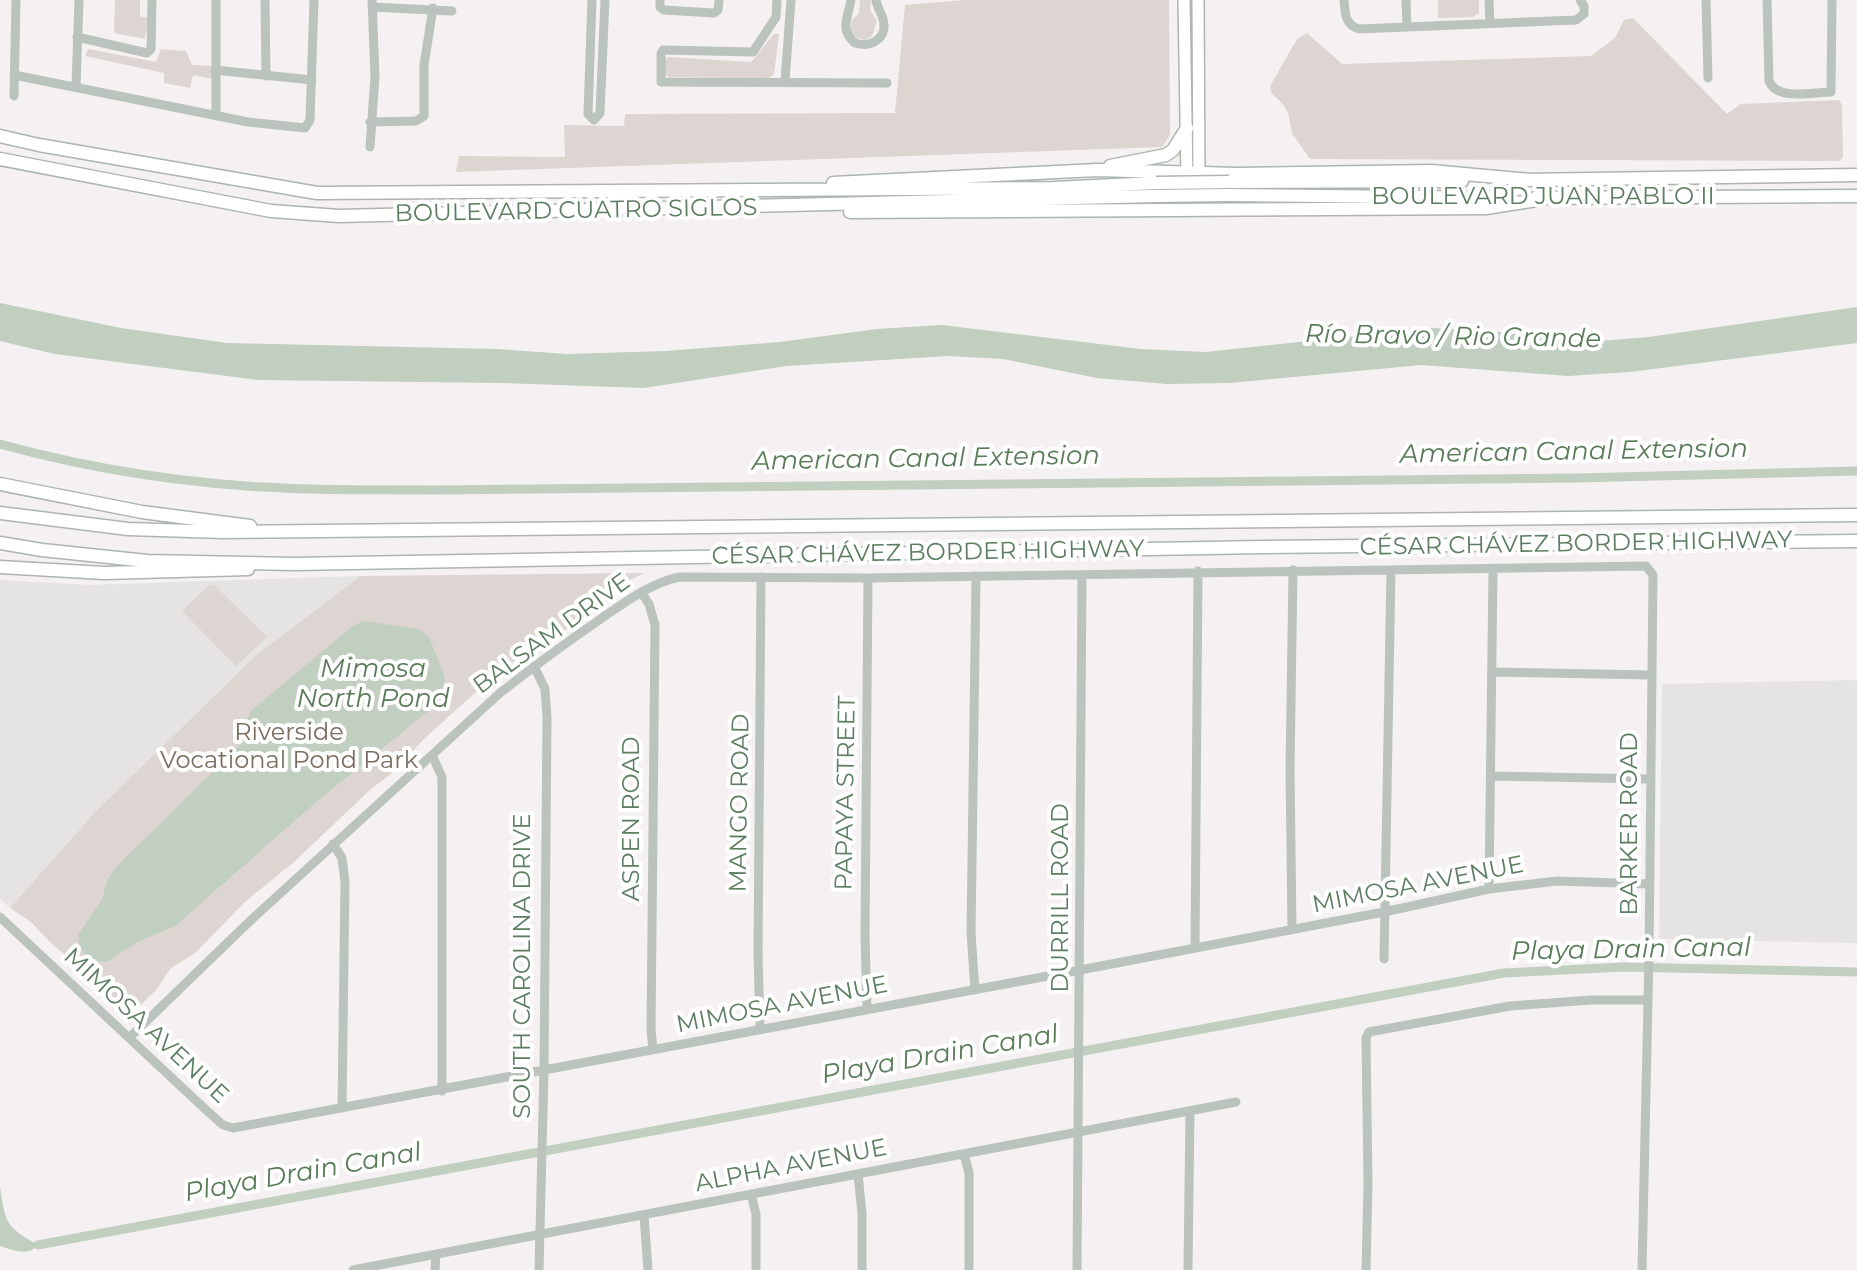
<!DOCTYPE html>
<html>
<head>
<meta charset="utf-8">
<style>
	body { margin:0 }
	canvas { display:block; background:#f5f0f2 }
</style>
</head>
<body>
<canvas width="1857" height="1270"></canvas>
<script>
const ctx = document.querySelector('canvas').getContext('2d');
ctx.lineJoin = 'round';
function paint(path, color) {
  ctx.fillStyle = color;
  ctx.fill(path, 'evenodd');
}
function trace(path, color, width, dash) {
  ctx.strokeStyle = color;
  ctx.lineWidth = width;
  ctx.lineCap = dash ? 'butt' : 'round';
  ctx.setLineDash(dash || []);
  ctx.stroke(path);
}
function drawText(font, color, halo, rows, align = 'center') {
  ctx.font = font + ' Montserrat,sans-serif';
  ctx.lineWidth = 8;
  ctx.setLineDash([]);
  ctx.textBaseline = 'middle';
  ctx.strokeStyle = halo;
  ctx.fillStyle = color;
  for (const [text, x, y, turn = 0] of rows) {
    ctx.save();
    ctx.translate(x, y);
    ctx.rotate((+turn || 0) * Math.PI / 180);
    ctx.textAlign = isNaN(turn) ? turn : align;
    if (halo) ctx.strokeText(text, 0, 0);
    ctx.fillText(text, 0, 0);
    ctx.restore();
  }
}
const built = new Path2D(`
	M360 576 254 657 95 812 10 908 0 899V580L89 585Z
	M1857 680V943L1659 939 1662 684Z`);
const green = new Path2D(`
	M115 0H140V16L148 18 145 39 114 33Z
	M860 0H871L870 10 877 21 872 36 865 40 857 38 849 31 852 20 859 13Z
	M965 0H1169L1170 135 1162 147 456 172 459 156 565 157 564 125 624 126 625 114 895 113 905 5Z
	M1438 0H1479V13L1473 17 1438 18Z
	M1633 18 1727 114 1741 104 1839 100 1842 105 1843 157 1840 161 1310 159 1292 133 1288 113 1283 104 1271 93 1270 86 1297 39 1307 33 1342 64 1591 56 1615 38 1624 20Z
	M774 34H779L774 74 769 78 669 77 665 75V59L668 57 751 62Z
	M88 49 156 62 161 49 186 51 192 65 212 66V79L193 75 190 88 164 83V73L85 56Z
	M644 573 624 583 603 605 564 631 551 634 496 674 426 737 391 774 371 789 295 861 245 902 195 953 171 968 156 990 129 1016 116 1000 49 941 31 922 10 908 95 812 254 657 360 576Z
	M209 585H214L267 637 236 666 182 611Z`);
const water = new Path2D(`
	M0 303 121 328 227 343 497 349 567 354 666 351 780 342 877 329 942 325 1141 349 1205 352 1431 328 1491 331 1587 342 1649 337 1857 307V343L1630 372 1568 376 1421 365 1230 383 1167 384 1097 378 1003 359 948 356 786 366 644 388 503 383 258 380 55 354 0 341Z
	M364 621 419 629 429 637 445 677 442 694 432 708 315 803 175 926 137 942 107 962 95 961 87 957 80 947 78 935 102 900 107 881 115 868 239 746C246 734 244 722 252 710L354 625Z
	M0 1187C6 1224 5 1226 38 1245 28 1257 13 1250 0 1246Z`);
const canal = new Path2D(`
	M0 444C91 469 190 484 284 488 335 491 386 489 437 490L1577 478 1857 471
	M38 1245 1504 973 1623 967 1857 972`);
const minor = new Path2D(`
	M265 0 266 76
	M592 0 588 114 594 120 600 113 605 0
	M660 0V7L664 10 714 13 718 10 719 0
	M777 0 776 17 753 52 663 50 661 54V82L887 83
	M851 0C848 18 839 29 855 43 872 48 888 38 883 19 881 12 877 7 876 0
	M1344 0C1345 13 1345 25 1359 29L1576 20 1584 14V6L1580 0
	M1406 0 1407 27
	M1489 0 1490 23
	M1706 0 1708 78
	M1767 0 1769 81C1777 101 1812 92 1831 92L1832 0
	M372 7 452 11
	M77 37 147 53 151 49 152 0
	M215 70 312 80
	M14 75 248 122 305 128 310 120 314 0
	M785 81 791 0
	M76 86 79 0
	M14 96 16 0
	M216 115V0
	M370 122 416 121 424 116V65L433 8
	M370 147 375 76 372 0
	M641 592 649 604 655 625 651 1029 653 1050
	M534 666 545 689 547 718 544 1071 539 1270
	M1493 672 1651 675
	M432 755 442 777V1091
	M1491 776 1649 779
	M333 844 342 858 345 882 342 1108
	M1489 889 1493 569
	M0 917 205 1109 223 1125 233 1128 1080 970 1384 912 1489 889 1557 881 1649 884
	M1292 929 1290 769 1293 570
	M1195 948 1198 571
	M1384 959 1391 570
	M975 990 971 933 976 576
	M867 1009 865 935 868 578
	M760 1030 758 954 761 577
	M130 1037 251 920 500 693C533 667 567 642 602 618 627 601 649 584 679 577L868 578 1646 566 1653 575 1649 956 1642 1270
	M964 1154 969 1173V1270
	M858 1174 862 1213V1270
	M751 1194 756 1214V1270
	M644 1215 648 1270
	M353 1270 1236 1102
	M435 1270 436 1254
	M1077 1270 1082 575
	M1188 1270 1190 1111
	M1366 1270 1368 1184 1366 1038 1369 1032 1510 1006 1591 1000H1647`);
const major = new Path2D(`
	M1184 0 1187 179
	M1198 0 1199 180`);
const highway = new Path2D(`
	M0 136 39 145 317 193 1054 188 1156 183
	M0 159 271 211 339 216 1156 196
	M1110 166 1166 155 1173 150 1187 128
	M1524 180 1857 175
	M1229 182 1462 181
	M833 183 1097 170 1238 174 1431 171 1530 180
	M1228 195 1509 198
	M1535 198 1857 196
	M850 212 1486 208 1543 199
	M0 484 142 512 250 526
	M0 513 128 529 223 532 1857 515
	M0 543 42 550 147 561 293 564 1263 547 1857 541
	M0 567 104 573 248 569`);
const highwayBridge = new Path2D(`
	M1156 183 1229 182
	M1156 196 1228 195`);
const streetNames = [
	["BOULEVARD JUAN PABLO II",1543,197],
	["BOULEVARD CUATRO SIGLOS",576,211,-1],
	["CÉSAR CHÁVEZ BORDER HIGHWAY",1576,544,-1],
	["CÉSAR CHÁVEZ BORDER HIGHWAY",928,553,-1],
	["BALSAM DRIVE",552,634,-36],
	["PAPAYA STREET",846,793,-89],
	["MANGO ROAD",740,803,-89],
	["ASPEN ROAD",632,819,-90],
	["BARKER ROAD",1630,824,-90],
	["MIMOSA AVENUE",1418,885,-11],
	["DURRILL ROAD",1061,898,-90],
	["SOUTH CAROLINA DRIVE",523,966,-90],
	["MIMOSA AVENUE",782,1005,-11],
	["MIMOSA AVENUE",146,1026,43],
	["ALPHA AVENUE",791,1166,-11]
];
const parkNames = [
	["Riverside",289,733],
	["Vocational Pond Park",289,761]
];
const waterNames = [
	["Río Bravo / Rio Grande",1453,337,1],
	["American Canal Extension",1574,452,-1],
	["American Canal Extension",926,459,-1],
	["Mimosa",373,669],
	["North Pond",373,699],
	["Playa Drain Canal",1631,950,-1],
	["Playa Drain Canal",940,1055,-10],
	["Playa Drain Canal",303,1173,-10]
];
paint(built, '#e5e4e3');
paint(green, '#ddd5d1');
paint(water, '#c0cfbf');
trace(canal, '#c0cfbf', 9);
trace(major, '#acb7ad', 14);
trace(highway, '#acb6ad', 15);
trace(minor, '#bac4bc', 9);
trace(major, '#fff', 11);
trace(highway, '#fff', 12);
trace(highwayBridge, '#acb6ad', 15, []);
trace(highwayBridge, '#fff', 12);
drawText('24px', '#5d7e62', '#fff', streetNames);
drawText('24px', '#7b6e61', '#fff', parkNames);
drawText('italic 26px', '#597b58', '#fff', waterNames);
</script>
</body>
</html>
